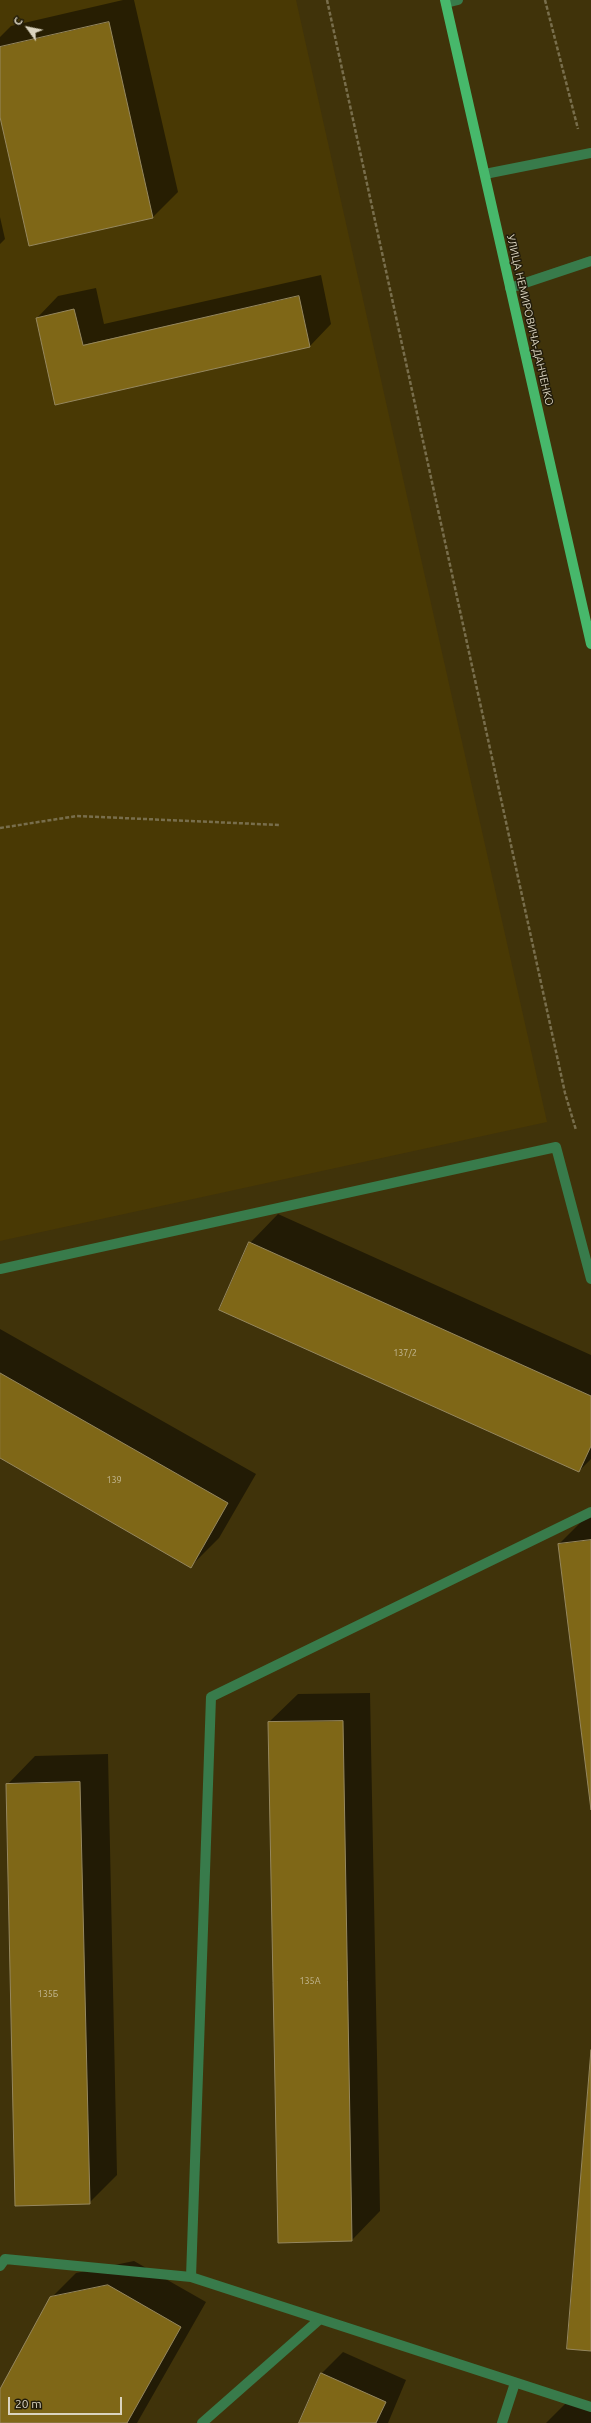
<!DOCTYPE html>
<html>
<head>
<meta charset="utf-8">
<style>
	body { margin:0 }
	#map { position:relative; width:591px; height:2423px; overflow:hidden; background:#40330a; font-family:Ubuntu,sans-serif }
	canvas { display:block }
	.north { position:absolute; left:8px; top:8px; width:40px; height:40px; -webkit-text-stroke:3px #221c0b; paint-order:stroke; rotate:303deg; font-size:11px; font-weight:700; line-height:16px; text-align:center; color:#dbd4bf }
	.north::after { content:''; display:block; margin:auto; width:14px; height:18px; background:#dbd4bf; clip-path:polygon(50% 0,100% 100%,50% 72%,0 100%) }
	.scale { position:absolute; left:8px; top:2397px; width:114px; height:18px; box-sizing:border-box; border:2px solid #dbd4bf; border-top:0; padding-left:5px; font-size:12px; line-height:14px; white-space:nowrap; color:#dbd4bf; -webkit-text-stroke:3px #221c0b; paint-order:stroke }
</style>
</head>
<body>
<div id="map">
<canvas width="591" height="2423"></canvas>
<div class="north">С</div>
<div class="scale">20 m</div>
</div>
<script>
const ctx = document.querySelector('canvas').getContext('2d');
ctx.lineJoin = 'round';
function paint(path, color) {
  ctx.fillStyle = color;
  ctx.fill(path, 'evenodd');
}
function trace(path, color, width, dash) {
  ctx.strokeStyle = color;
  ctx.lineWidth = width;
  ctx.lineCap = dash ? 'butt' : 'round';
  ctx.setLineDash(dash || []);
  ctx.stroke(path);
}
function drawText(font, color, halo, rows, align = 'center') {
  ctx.font = font + ' Ubuntu,sans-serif';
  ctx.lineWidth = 3;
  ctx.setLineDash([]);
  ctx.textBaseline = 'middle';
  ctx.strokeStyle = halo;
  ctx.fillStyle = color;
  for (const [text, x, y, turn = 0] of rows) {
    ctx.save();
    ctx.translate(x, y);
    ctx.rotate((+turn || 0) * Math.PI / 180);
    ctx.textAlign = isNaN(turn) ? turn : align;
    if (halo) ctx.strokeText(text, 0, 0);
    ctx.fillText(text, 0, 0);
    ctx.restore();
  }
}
const built = new Path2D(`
	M0 0H296L547 1122 0 1241Z`);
const shadow = new Path2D(`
	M123 0H134L178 192 153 217 30 244 0 112V37L11 26Z
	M0 217 5 239 0 244Z
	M321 275 331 324 310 346 56 403 37 318 58 296 96 288 104 324Z
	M278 1214 591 1355V1459L579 1471 250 1243Z
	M0 1329 256 1474 219 1538 191 1566 0 1457Z
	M591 1515V1802L559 1544 587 1516Z
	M370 1693 380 2211 352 2240 269 1722 298 1694Z
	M108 1754 117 2175 89 2203 7 1785 35 1756Z
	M134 2261 206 2302 137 2423H0V2391L51 2298 76 2273Z
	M343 2352 406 2380 388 2423H300L321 2374Z
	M569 2400 591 2407V2423H546Z`);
const building = new Path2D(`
	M109 22 153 218 29 246 0 117V47Z
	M299 296 310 347 55 405 36 318 74 309 83 345Z
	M249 1242 591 1396V1446L579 1472 219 1310Z
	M0 1373 228 1503 191 1568 0 1458Z
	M591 1540V1810L558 1544Z
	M343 1721 352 2241 278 2243 268 1722Z
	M80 1782 90 2204 15 2206 6 1784Z
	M591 2050V2351L567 2349Z
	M108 2285 181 2327 127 2423H0V2389L50 2297Z
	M321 2373 386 2402 376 2423H299Z`);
const path = new Path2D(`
	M327 0 565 1093 576 1130
	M545 0 578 129
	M0 828 77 816 280 825`);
const minor = new Path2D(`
	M446 3 458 0
	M485 174 591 153
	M510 288 591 261
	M0 1269 556 1147 591 1279
	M0 2266 5 2259 191 2277 591 2407
	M191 2277 211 1697 591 1512
	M202 2423 320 2319
	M502 2423 515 2383`);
const major = new Path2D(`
	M445 0 591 644`);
const numberNames = [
	["137/2",405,1353],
	["139",114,1480],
	["135А",310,1981],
	["135Б",48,1994]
];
const streetNames = [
	["УЛИЦА НЕМИРОВИЧА-ДАНЧЕНКО",530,320,77]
];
paint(built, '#493904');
paint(shadow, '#0007');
paint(building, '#7f6717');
trace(building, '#95875e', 1);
trace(path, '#786e4c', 2.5, [4, 2]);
trace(minor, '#387b4b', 10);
trace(major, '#47b86b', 10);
drawText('9px', '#c4b995', null, numberNames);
drawText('11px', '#dbd4bf', '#221c0b', streetNames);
</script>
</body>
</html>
